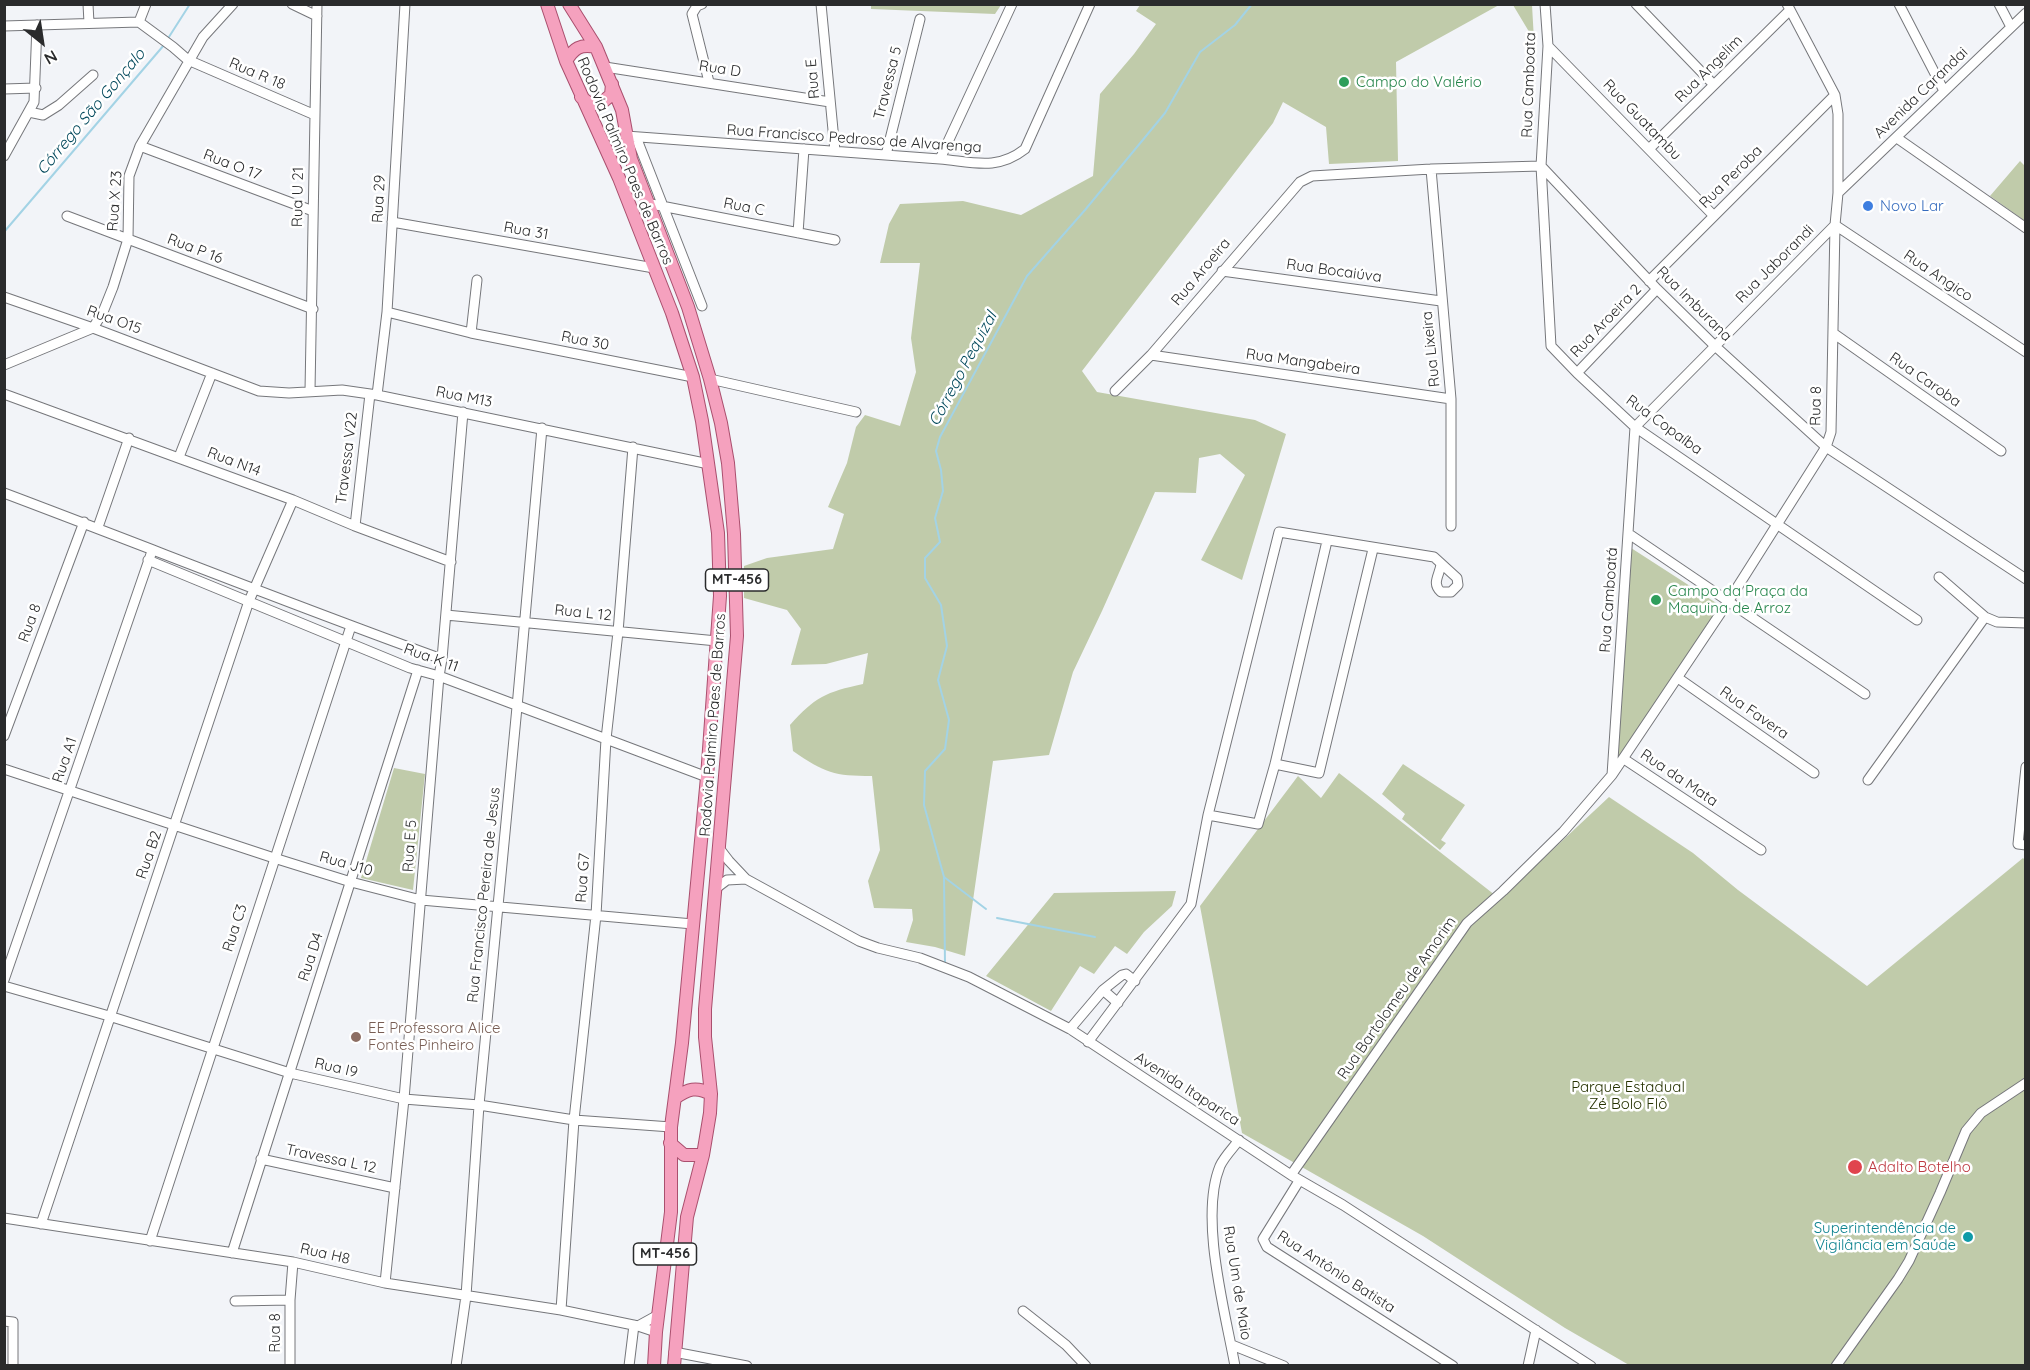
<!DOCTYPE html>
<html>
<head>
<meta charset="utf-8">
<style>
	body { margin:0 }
	#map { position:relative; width:2030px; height:1370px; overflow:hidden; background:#f2f4f8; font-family:Quicksand,sans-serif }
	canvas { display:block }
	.frame { position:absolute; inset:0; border:6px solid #2a2b2c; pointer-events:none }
	.north { position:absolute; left:12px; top:12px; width:60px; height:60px; -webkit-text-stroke:4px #fff; paint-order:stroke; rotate:150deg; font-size:16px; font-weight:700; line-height:24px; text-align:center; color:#2a2b2c }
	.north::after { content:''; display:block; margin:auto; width:21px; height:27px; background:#2a2b2c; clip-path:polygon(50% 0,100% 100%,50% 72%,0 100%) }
</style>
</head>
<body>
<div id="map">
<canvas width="2030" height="1370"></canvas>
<div class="frame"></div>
<div class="north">N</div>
</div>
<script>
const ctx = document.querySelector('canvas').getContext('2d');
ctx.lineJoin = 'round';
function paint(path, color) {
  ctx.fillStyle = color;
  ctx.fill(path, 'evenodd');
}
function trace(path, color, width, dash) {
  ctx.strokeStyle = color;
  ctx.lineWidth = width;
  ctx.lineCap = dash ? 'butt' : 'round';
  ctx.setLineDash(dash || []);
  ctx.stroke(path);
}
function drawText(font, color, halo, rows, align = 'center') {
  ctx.font = font + ' Quicksand,sans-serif';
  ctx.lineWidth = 5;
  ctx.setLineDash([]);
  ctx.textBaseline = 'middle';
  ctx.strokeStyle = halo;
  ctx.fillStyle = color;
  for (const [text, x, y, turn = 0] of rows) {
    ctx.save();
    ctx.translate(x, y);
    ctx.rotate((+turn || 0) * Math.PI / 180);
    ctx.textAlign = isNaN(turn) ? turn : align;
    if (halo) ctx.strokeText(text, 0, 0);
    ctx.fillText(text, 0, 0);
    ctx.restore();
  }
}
const green = new Path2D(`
	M871 5V4L1001 5 995 14 871 9Z
	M1140 5H1499L1396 62 1398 161 1329 164 1326 127 1283 102 1273 123 1082 371 1097 392 1255 420 1286 434 1242 580 1201 560 1245 475 1220 454 1199 458 1196 493 1155 492 1102 611 1073 672 1049 755 993 761 965 956 935 947 906 942 913 920 912 909 874 908 868 881 880 850 872 776C834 776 825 773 793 751L790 725C815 697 826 692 863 684L868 653 826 664 791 665 801 629 787 610 744 598V566L767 558 833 549 844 514 828 507 847 463 856 427 865 415 900 426 916 372 911 338 920 263H880L889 224 900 204 963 201 1021 215 1093 176 1100 94 1134 54 1156 24 1136 11Z
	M1513 5H1532L1534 40Z
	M2020 161 2025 166V221L1990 196Z
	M1628 546 1721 606 1618 761Z
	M1403 764 1465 805 1441 840 1446 843 1440 850 1402 819 1405 814 1382 794Z
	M394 768 425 774 413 890 361 878Z
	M1339 773 1500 899 1609 797 1693 853 1738 890 1867 986 2023 858 2026 861 2025 1365H1629L1565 1328 1423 1236 1242 1133 1200 906 1298 776 1321 798Z
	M1176 891 1172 906 1144 932 1127 954 1115 946 1094 974 1080 966 1051 1011 986 976 1054 893Z`);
const stream = new Path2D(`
	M167 40 190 4
	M4 232 164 45
	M944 877 986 909
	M997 918 1095 937
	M945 964 944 877 924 805 925 771 945 749 949 720 938 680 947 646 941 605 925 578V558L940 542 935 518 943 491 941 470 936 451 940 437 1027 276 1085 210 1165 113 1200 52 1235 25 1252 4`);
const minor = new Path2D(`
	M88 4 89 23
	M292 4 317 16
	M702 4 697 6 692 14 709 82
	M821 4 835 151
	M1545 4 1548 46 1541 166 1551 346 1577 373 1635 427 1917 620
	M1636 4 1714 85
	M1899 4 1944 91
	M1999 4 2011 27
	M139 22 146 4
	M4 26 139 22 173 47 188 60 315 115
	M1548 46 1714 216
	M605 67 830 102
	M4 89 36 88
	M29 112 43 115 59 105 93 75
	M626 136 940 159C973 162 997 171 1025 149L1090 4
	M636 137 702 306
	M1897 138 2026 228
	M140 146 313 211
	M1649 149 1790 10
	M886 155 920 19
	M4 156 34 102 37 25
	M940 159 1012 4
	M1431 169 1451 399V526
	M1838 193 2026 13
	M646 203 835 240
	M67 216 313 309
	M392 222 654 268
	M798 233 804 149
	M1222 271 1441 301
	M1649 281 1835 95
	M4 297 93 328 259 391 289 393 342 390 377 395 709 464
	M387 312 471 333 693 377
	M471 333 477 280
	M1833 333 2001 451
	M1151 355 1451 399
	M4 365 93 328 103 312 113 287 128 239 129 176 140 146 203 37 233 4
	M1577 373 1657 289
	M710 379 856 412
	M310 391 317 4
	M1115 391 1151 355 1300 182 1312 176 1431 169 1541 166 1657 289 1715 346 1826 447 2026 579
	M4 394 293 500 355 526 451 562
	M377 395 387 312 405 4
	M1635 427 1835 225 2026 352
	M179 457 212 373
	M4 493C150 548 295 606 442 659
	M355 526 370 394
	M98 527 129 438
	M1629 534 1865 694
	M148 560 410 668 439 676 707 777
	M1939 577 1985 617 1997 622 2026 623
	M446 615 717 641
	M1678 678 1814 773
	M4 736 84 522
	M1624 759 1761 850
	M1275 764 1319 773 1373 549
	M2026 767 2018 844 2026 845
	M4 769 274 858 351 882 421 900 693 924
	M1612 775 1635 427
	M1868 780 1985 617
	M1208 815 1258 824 1275 764 1327 541
	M719 848 729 861 746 879 859 941 878 948 920 958 969 977 1070 1029 1291 1175 1343 1205 1591 1366
	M715 889 727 880 746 879
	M4 980 151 554
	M4 986 109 1016 290 1073 404 1099 479 1105 574 1120 671 1127
	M1103 990 1122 975 1126 974 1135 981
	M1070 1029 1103 990 1118 1003
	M1088 1042 1191 904 1208 815 1279 532 1434 557 1457 578 1458 585 1451 592H1441C1431 583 1440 575 1441 564
	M261 1159 395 1188
	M1291 1175 1467 923 1503 891 1563 832 1612 775 1728 602 1826 447 1831 432 1835 225 1838 193V114L1835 95 1787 4
	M1299 1181 1263 1239 1267 1247 1453 1366
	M4 1218 293 1262 385 1283 561 1310 638 1326 656 1332
	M41 1224 249 601 293 500
	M150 1241 351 626
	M232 1253 418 670
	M385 1283 404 1099 439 676 442 659 463 412
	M235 1301 290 1300
	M561 1310 574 1120 596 915 606 739 618 632 633 447
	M1023 1311 1066 1345 1086 1366
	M4 1321 13 1322V1366
	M638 1326 658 1315
	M1232 1345 1284 1366
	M674 1352 747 1366
	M290 1366V1300L293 1262
	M456 1366 466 1296 479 1105 517 707 542 428
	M629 1366 634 1325
	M1235 1366C1225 1311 1199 1217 1220 1166 1224 1157 1233 1148 1239 1140
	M1528 1366 1536 1330
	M1836 1366 1898 1279 1909 1261 1940 1193 1966 1131 1981 1113 2026 1083`);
const major = new Path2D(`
	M547 4 566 61 619 178 672 313 693 377 702 421 718 533 720 596 707 777 682 1043 671 1127V1212L656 1332 654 1366
	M569 4 596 47 622 110 631 159 688 307 710 379 721 423 728 463 734 534 737 636 705 1009V1037L711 1094 710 1113 703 1155 687 1217 674 1366
	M566 61C574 48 580 44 596 47
	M581 97 590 104H600L611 95 612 84
	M675 1098C688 1089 696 1086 711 1094
	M670 1143 684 1155H703`);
const markers = [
	[1344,82,6,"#2e9e5b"],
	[1868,206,6,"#3f7fe0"],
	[1656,600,6,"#2e9e5b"],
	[356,1037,6,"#8d6e63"],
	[1855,1167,8,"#e0444e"],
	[1968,1237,6,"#0f9aa8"]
];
const shields = [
	[737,580,63],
	[665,1254,63]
];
const shieldNames = [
	["MT-456",737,580],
	["MT-456",665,1254]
];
const streetNames = [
	["Rua D",720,69,9],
	["Rua Angelim",1709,69,-45],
	["Rua R 18",257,74,23],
	["Rua E",813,79,-95],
	["Travessa 5",888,83,-76],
	["Rua Camboata",1529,85,-88],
	["Avenida Carandai",1921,93,-44],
	["Rua Guatambu",1642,120,46],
	["Rua Francisco Pedroso de Alvarenga",854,139,4],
	["Rodovia Palmiro Paes de Barros",625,161,67],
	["Rua O 17",232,165,21],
	["Rua Peroba",1731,177,-45],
	["Rua U 21",298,197,-89],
	["Rua 29",379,199,-87],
	["Rua X 23",115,201,-86],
	["Rua C",744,207,11],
	["Rua 31",526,231,10],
	["Rua P 16",195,249,21],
	["Rua Jaborandi",1775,264,-45],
	["Rua Bocaiúva",1334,271,8],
	["Rua Aroeira",1201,272,-50],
	["Rua Angico",1938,276,34],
	["Rua Imburana",1694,304,45],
	["Rua O15",114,320,20],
	["Rua Aroeira 2",1606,321,-46],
	["Rua 30",585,341,11],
	["Rua Lixeira",1431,349,-96],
	["Rua Mangabeira",1303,362,8],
	["Rua Caroba",1925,380,35],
	["Rua M13",464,397,11],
	["Rua 8",1816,406,-89],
	["Rua Copaíba",1664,425,36],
	["Travessa V22",347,458,-83],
	["Rua N14",234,462,21],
	["Rua Camboatá",1609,600,-86],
	["Rua L 12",583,613,6],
	["Rua 8",30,623,-70],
	["Rua K 11",431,658,20],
	["Rua Favera",1754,713,35],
	["Rodovia Palmiro Paes de Barros",713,725,-86],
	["Rua A1",65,760,-71],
	["Rua da Mata",1679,778,34],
	["Rua E 5",410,846,-86],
	["Rua B2",149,855,-71],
	["Rua J10",346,864,16],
	["Rua G7",583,878,-86],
	["Rua Francisco Pereira de Jesus",484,895,-84],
	["Rua C3",235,928,-72],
	["Rua D4",311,957,-72],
	["Rua Bartolomeu de Amorim",1397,998,-55],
	["Rua I9",336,1068,13],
	["Avenida Itaparica",1187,1089,33],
	["Travessa L 12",331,1159,12],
	["Rua H8",325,1254,13],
	["Rua Antônio Batista",1336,1272,33],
	["Rua Um de Maio",1237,1283,81],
	["Rua 8",275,1333,-90]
];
const leisureNames = [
	["Campo do Valério",1356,82],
	["Campo da Praça da",1668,591],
	["Maquina de Arroz",1668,608]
];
const shopNames = [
	["Novo Lar",1880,206]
];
const educationNames = [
	["EE Professora Alice",368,1028],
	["Fontes Pinheiro",368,1045]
];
const parkNames = [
	["Parque Estadual",1628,1087],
	["Zé Bolo Flô",1628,1104]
];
const healthNames = [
	["Adalto Botelho",1868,1167]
];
const cultureNames = [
	["Superintendência de",1956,1228],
	["Vigilância em Saúde",1956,1245]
];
const waterNames = [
	["Córrego São Gonçalo",91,112,-50],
	["Córrego Pequizal",963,369,-62]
];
paint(green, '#c0cbaa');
trace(stream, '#a3d3e5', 2);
trace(minor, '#76777b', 11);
trace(major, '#aa4f6e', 14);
trace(minor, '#fff', 9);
trace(major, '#f5a1be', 12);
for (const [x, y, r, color] of markers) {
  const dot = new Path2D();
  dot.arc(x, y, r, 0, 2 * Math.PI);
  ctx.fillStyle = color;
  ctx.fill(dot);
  trace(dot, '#fff', 2);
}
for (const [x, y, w] of shields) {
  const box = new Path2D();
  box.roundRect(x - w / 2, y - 11, w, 22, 4.5);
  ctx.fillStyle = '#fff';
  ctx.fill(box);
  trace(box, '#2a2b2c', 1.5);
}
drawText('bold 14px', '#2a2b2c', null, shieldNames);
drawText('15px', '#2a2b2c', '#fff', streetNames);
drawText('15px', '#27864d', '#fff', leisureNames, 'left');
drawText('15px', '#366cbe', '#fff', shopNames, 'left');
drawText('15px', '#785e54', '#fff', educationNames, 'left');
drawText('15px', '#263202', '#fff', parkNames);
drawText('15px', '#be3a42', '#fff', healthNames, 'left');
drawText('15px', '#0d838f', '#fff', cultureNames, 'right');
drawText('italic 16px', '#01485b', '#fff', waterNames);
</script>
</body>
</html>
